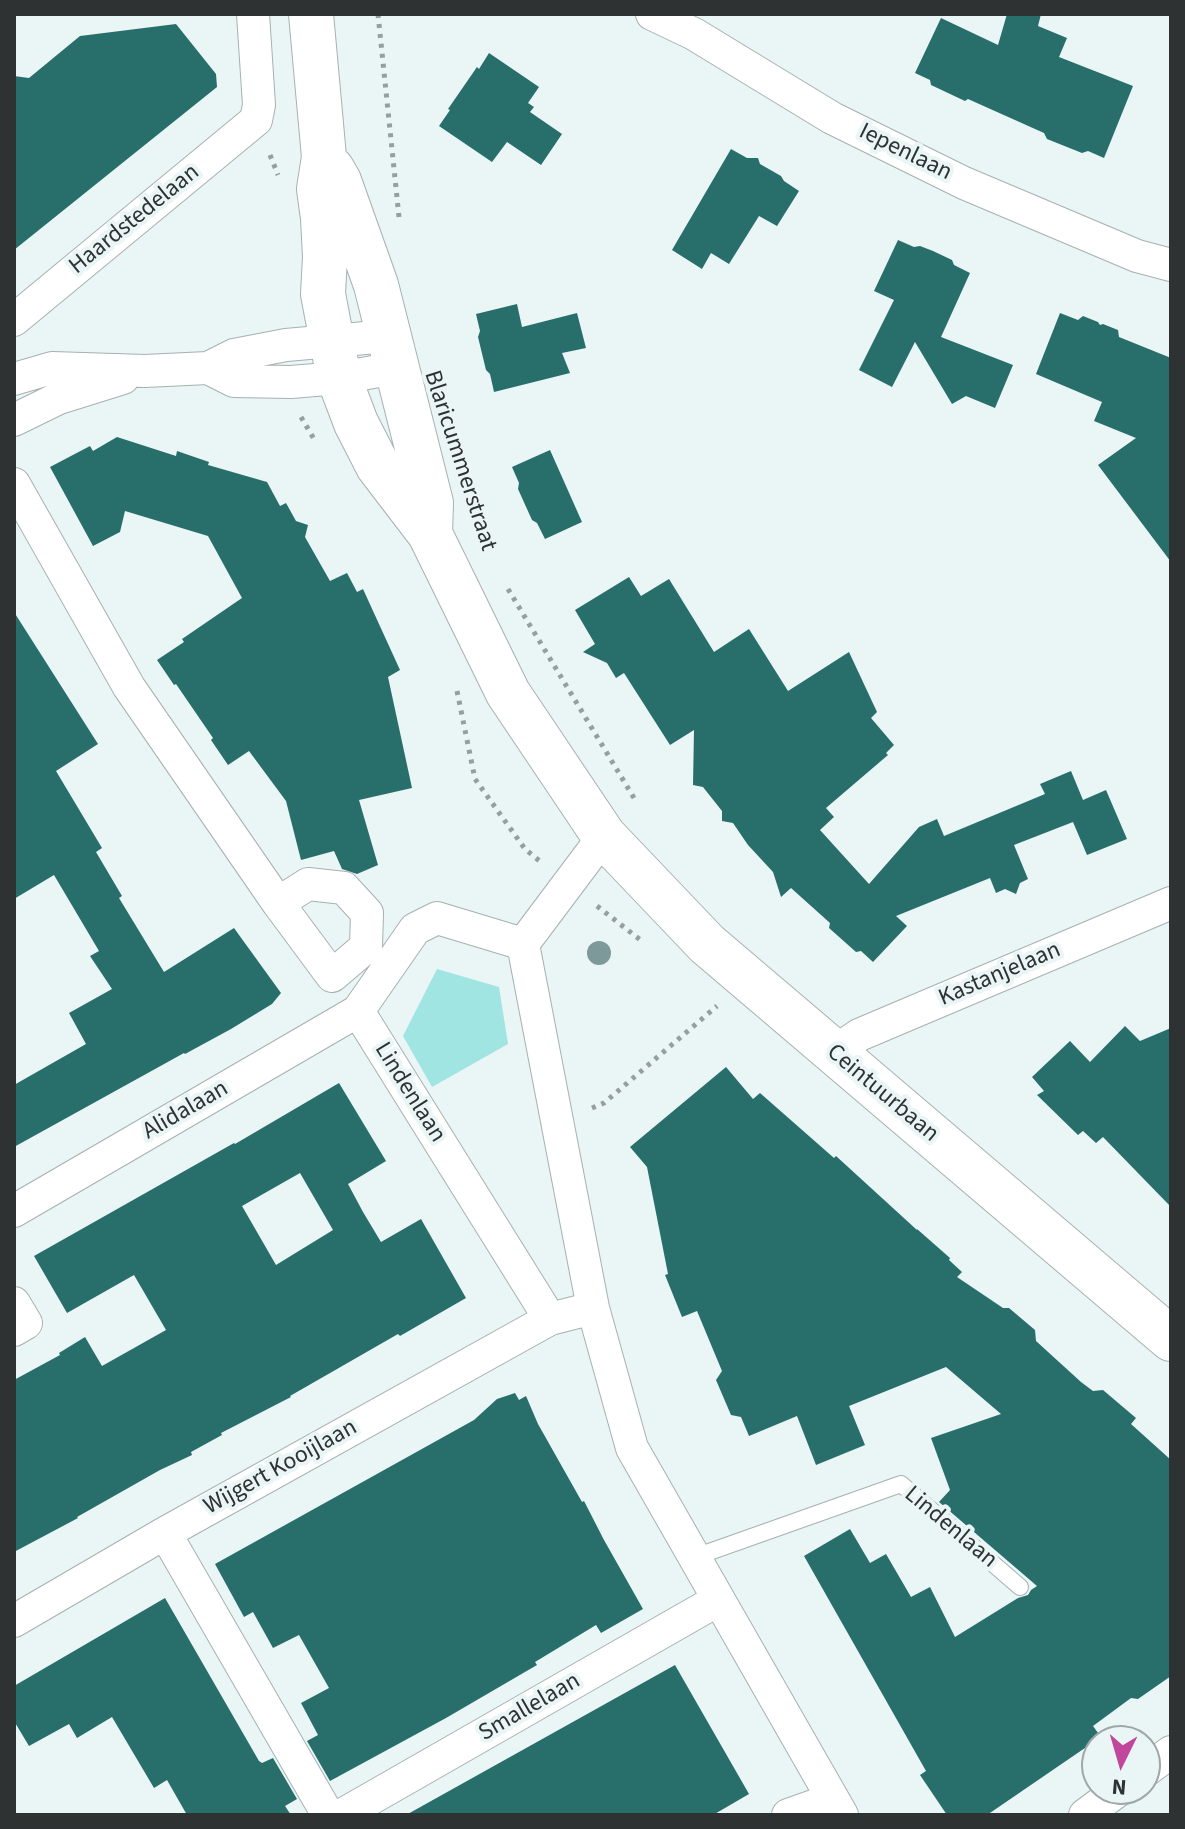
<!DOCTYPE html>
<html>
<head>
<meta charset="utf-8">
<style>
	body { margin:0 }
	#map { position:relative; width:1185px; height:1829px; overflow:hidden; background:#eaf5f5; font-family:"Source Sans 3",sans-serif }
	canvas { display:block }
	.frame { position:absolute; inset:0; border:16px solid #2e3232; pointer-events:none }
	.north { position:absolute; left:1081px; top:1725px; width:80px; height:80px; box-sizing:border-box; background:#eaf5f5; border:2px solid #9fa7a7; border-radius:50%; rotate:185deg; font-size:22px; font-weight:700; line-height:32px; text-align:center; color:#2e3232 }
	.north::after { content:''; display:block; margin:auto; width:28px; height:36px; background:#c0479b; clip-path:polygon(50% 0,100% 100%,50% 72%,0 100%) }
</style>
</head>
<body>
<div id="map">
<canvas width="1185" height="1829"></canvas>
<div class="frame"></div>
<div class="north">N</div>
</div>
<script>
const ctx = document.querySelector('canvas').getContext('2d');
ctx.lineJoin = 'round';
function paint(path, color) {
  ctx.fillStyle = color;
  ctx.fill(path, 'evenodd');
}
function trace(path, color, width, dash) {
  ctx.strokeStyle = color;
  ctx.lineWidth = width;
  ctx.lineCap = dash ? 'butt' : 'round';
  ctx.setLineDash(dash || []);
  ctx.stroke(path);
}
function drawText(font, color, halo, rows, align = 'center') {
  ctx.font = font + ' "Source Sans 3",sans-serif';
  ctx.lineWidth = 8;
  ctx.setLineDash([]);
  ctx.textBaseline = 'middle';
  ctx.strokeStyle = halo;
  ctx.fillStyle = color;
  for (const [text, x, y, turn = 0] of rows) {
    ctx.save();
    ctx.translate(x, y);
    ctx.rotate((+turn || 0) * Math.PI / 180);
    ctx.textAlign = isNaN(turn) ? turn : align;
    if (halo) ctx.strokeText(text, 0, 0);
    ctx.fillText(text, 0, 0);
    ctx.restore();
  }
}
const green = new Path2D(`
	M437 969 499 987 508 1044 432 1087 403 1036Z`);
const building = new Path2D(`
	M1007 14H1041L1038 26 1067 38 1059 57 1133 86 1104 158 1088 151 1082 153 1047 139 1044 133 968 99 965 101 931 85 930 80 915 73 941 18 998 45Z
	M176 24 216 74 217 87 14 250V76L29 78 80 36Z
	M489 53 539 87 528 103 534 107 530 112 562 134 541 165 507 142 492 162 439 126 450 110 448 109 477 67 479 69Z
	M731 149 747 158H758L760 164 781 176 784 181 799 191 777 226 759 216 729 264 711 253 702 269 672 250Z
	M898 240 914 247 920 246 933 251 952 260 954 265 970 273 941 337 1013 365 995 408 966 396 952 404 915 342 892 387 859 370 894 300 874 291Z
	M517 304 522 327 577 313 586 348 562 353 570 373 494 392 490 374 486 370 478 337 480 331 476 314Z
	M1060 313 1078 320 1083 316 1098 322 1100 325 1103 324 1118 330 1119 337 1171 358V562L1098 465 1136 438 1094 421 1102 402 1036 374Z
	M117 437 176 456 177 451 209 462 208 465 267 482 280 506 286 503 296 521 308 525 305 537 330 581 347 573 357 592 363 589 400 670 388 677 412 788 359 800 378 865 357 874 342 869 334 851 301 860 286 801 249 751 228 765 211 740 213 738 176 684 174 685 157 660 184 642 182 639 242 598 208 536 125 511 120 532 93 546 50 467 90 446 93 451Z
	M550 450 582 522 545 539 537 523 532 520 518 489 519 483 512 467Z
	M629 577 641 596 669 579 714 652 749 629 788 691 849 652 877 712 871 718 894 745 886 753 888 755 826 808 834 817 820 830 869 884 919 827 937 819 944 836 1045 794 1040 784 1071 771 1083 800 1106 790 1127 839 1087 855 1073 822 1014 845 1028 879 1020 883 1016 894 1005 889 996 893 990 878 896 916 907 926 873 962 861 951 856 952 829 928 830 923 791 888 781 897 773 872 748 845 733 823 722 821V811L703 787 693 785 694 730 670 745 624 673 616 678 607 663 583 652 595 644 575 610Z
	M14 612 98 744 56 771 102 848 96 852 122 896 119 898 164 972 234 928 281 993 272 1004 231 1029 185 1054 184 1053 14 1147V1085L86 1044 69 1013 112 989 90 956 99 951 54 875 14 899Z
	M1125 1026 1140 1041 1171 1028V1207L1103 1137 1096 1143 1083 1131 1078 1135 1037 1095 1044 1091 1032 1077 1070 1041 1090 1062Z
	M726 1067 753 1099 760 1093 834 1158 836 1156 917 1230V1229L950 1258 949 1260 962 1272 957 1277 1003 1308H1009L1035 1330 1036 1341 1081 1382 1093 1391 1103 1390 1123 1407 1136 1418 1131 1424 1171 1460V1676L1138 1699 1131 1698 1093 1726 1101 1737 987 1815H947L920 1775 926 1771 804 1556 850 1529 870 1563 886 1554 911 1597 930 1587 955 1637 1018 1598 1028 1595 1031 1590 1037 1586 939 1502 950 1490 931 1438 1001 1414 946 1367 849 1406 865 1445 816 1465 797 1416 749 1436 741 1417 731 1415 716 1380 722 1371 697 1311 682 1317 665 1275 668 1274 647 1167 630 1147Z
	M339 1083 386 1161 348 1184 363 1212 381 1242 421 1219 466 1298 400 1336 398 1334 290 1396 291 1397 221 1433 222 1435 191 1452 192 1455 160 1470 77 1517 78 1518 14 1552V1380L60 1355 59 1353 85 1337 102 1366 166 1330 134 1275 67 1313 34 1256 234 1143 235 1144ZM300 1173 333 1230 276 1265 242 1206Z
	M515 1393 519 1400 526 1396 538 1424 582 1502 584 1501 604 1540 643 1609 601 1633 596 1625 535 1662 537 1665 446 1718 330 1781 307 1741 318 1735 301 1703 329 1688 299 1635 273 1648 253 1612 244 1617 215 1564 474 1420 497 1399Z
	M165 1598 259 1761 262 1763 273 1758 297 1799 285 1806 291 1815H187L167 1780 154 1788 112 1717 77 1738 69 1724 29 1746 14 1721V1686Z
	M675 1665 749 1794 713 1815H406Z`);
const path = new Path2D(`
	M378 14 399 217
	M270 155 278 175
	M301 417 314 439
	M475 512 486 544
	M508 589 637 803
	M457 691 475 779 525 849 542 863
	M597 906 643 942
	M592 1108 604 1103 717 1006`);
const service = new Path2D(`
	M695 1557 901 1484 1020 1587`);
const minor = new Path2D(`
	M652 14 694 34 832 118 964 183 1137 256 1171 265
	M14 320 256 120 259 105 253 14
	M208 368 234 381 291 382 339 378 396 368
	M14 379 52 368 145 371 208 368 234 355 286 345 388 336
	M14 420 59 398 123 378
	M14 484 129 687 278 903 332 976 366 947 367 913 344 888 308 884 278 903
	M523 944 604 836
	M833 1053 859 1035 1171 903
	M14 1211 358 1011
	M14 1303 26 1323 14 1330
	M593 1308 550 1319 358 1011 415 929 437 918 523 944 593 1308 632 1448 842 1815
	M165 1533 328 1815
	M14 1621 165 1533 550 1319
	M1145 1771 1171 1752
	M342 1815 718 1600
	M788 1815 833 1799
	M1085 1815 1120 1789`);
const secondary = new Path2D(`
	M311 14 324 157 319 189 323 218 325 257 323 294 339 378 356 423 378 466 430 534 508 693 604 836 707 944 1171 1339
	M332 169 339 181 376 285 431 503 430 534`);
const trees = [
	[599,953]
];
const streetNames = [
	["Iepenlaan",905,153,26],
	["Haardstedelaan",135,220,-39],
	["Blaricummerstraat",459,461,72],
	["Kastanjelaan",1000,975,-23],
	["Lindenlaan",409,1093,58],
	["Ceintuurbaan",882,1094,40],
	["Alidalaan",186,1111,-30],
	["Wijgert Kooijlaan",281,1468,-29],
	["Lindenlaan",950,1528,40],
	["Smallelaan",530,1708,-30]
];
paint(green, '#a0e5e1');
paint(building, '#286e6b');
trace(service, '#a6b1b0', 18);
trace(minor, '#a6b1b0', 34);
trace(secondary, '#a6b1b0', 46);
trace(path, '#969e9e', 5, [4, 6]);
trace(service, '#fff', 16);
trace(minor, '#fff', 32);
trace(secondary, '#fff', 44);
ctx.fillStyle = '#7e9999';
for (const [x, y] of trees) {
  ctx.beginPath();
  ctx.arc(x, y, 12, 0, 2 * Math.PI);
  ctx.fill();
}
drawText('24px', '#2e3232', '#eaf5f5', streetNames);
</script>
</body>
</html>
